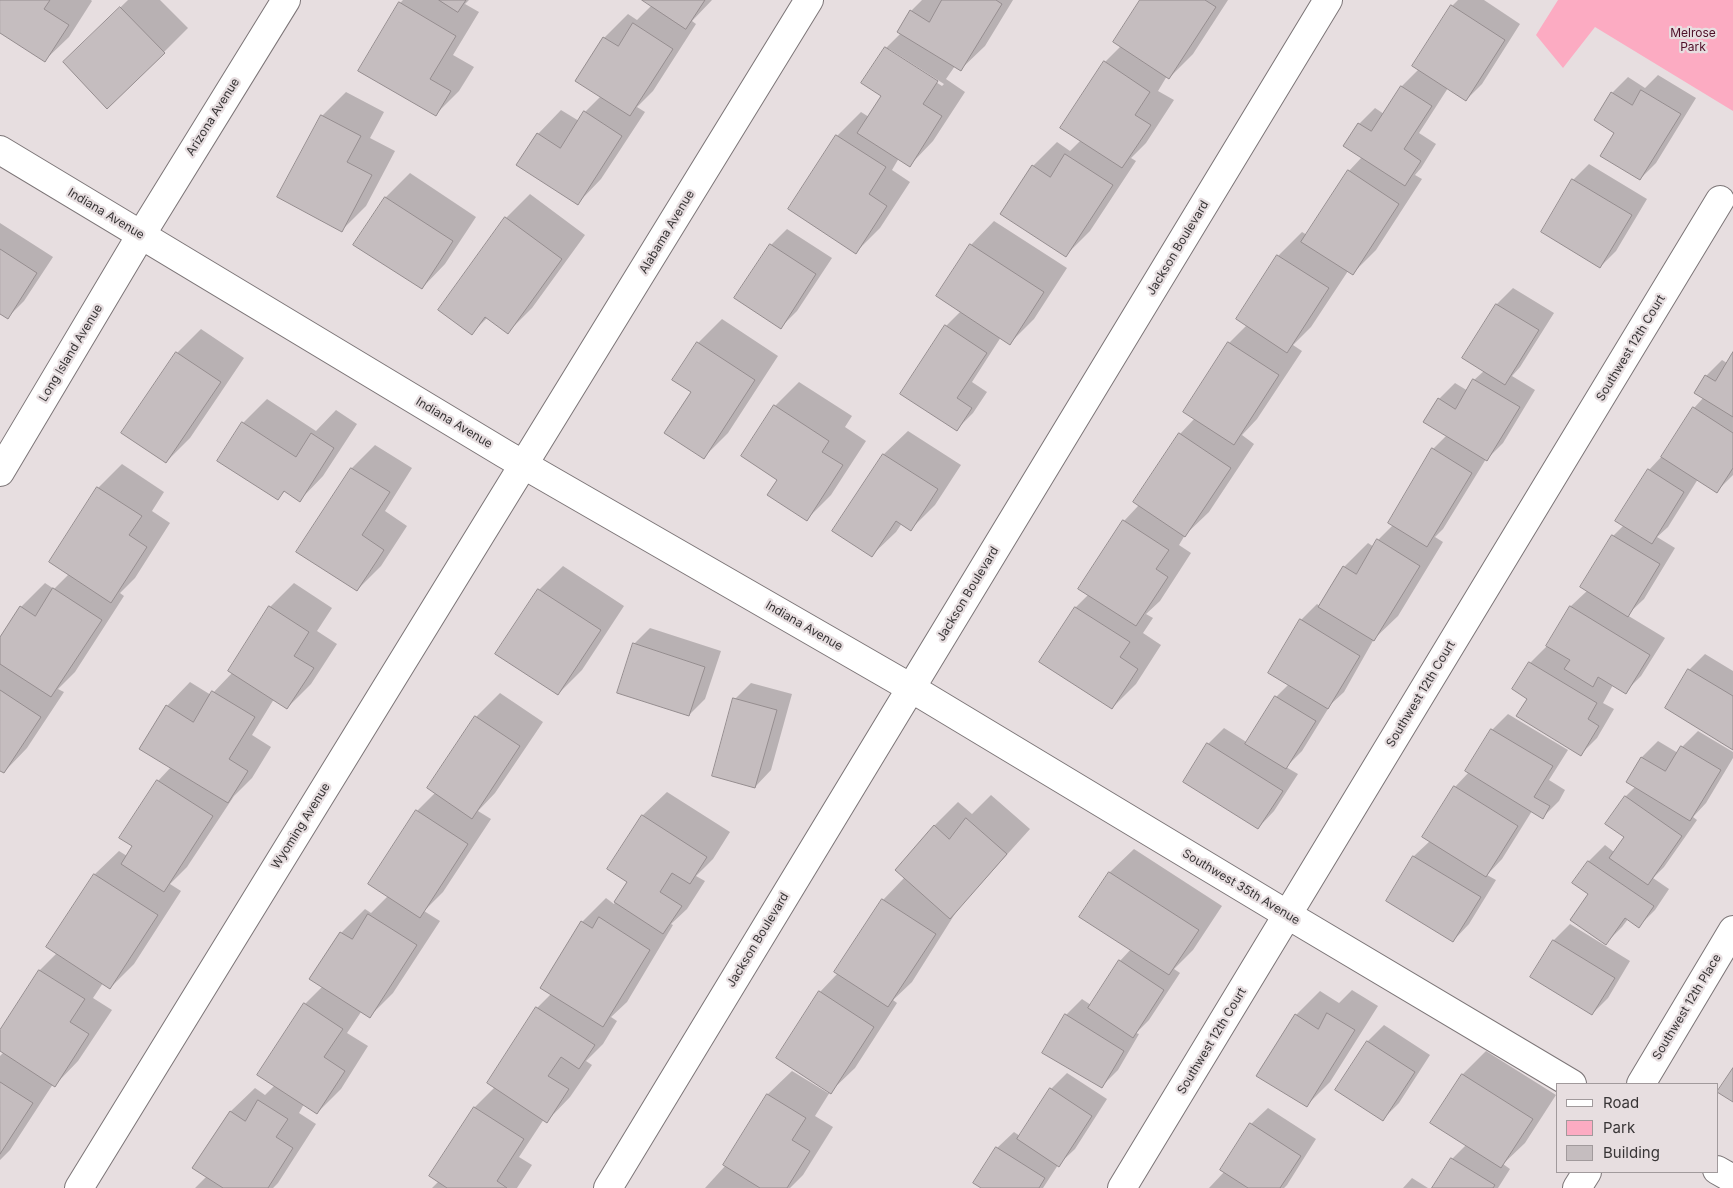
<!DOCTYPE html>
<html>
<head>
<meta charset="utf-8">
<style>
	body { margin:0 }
	#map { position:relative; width:1733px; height:1188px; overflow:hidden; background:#e7dee0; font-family:Inter,sans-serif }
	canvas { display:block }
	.legend { position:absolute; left:1556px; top:1083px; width:162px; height:90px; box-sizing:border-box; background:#e7dee0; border:1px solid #a19a9c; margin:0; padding:6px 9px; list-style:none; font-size:15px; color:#383536 }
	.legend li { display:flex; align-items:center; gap:10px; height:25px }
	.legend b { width:25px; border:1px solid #a19a9c }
</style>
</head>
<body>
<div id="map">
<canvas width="1733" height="1188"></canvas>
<ul class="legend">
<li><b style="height:6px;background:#fff"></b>Road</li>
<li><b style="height:14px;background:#fcabc2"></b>Park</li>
<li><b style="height:14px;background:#c5bdbf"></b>Building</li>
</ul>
</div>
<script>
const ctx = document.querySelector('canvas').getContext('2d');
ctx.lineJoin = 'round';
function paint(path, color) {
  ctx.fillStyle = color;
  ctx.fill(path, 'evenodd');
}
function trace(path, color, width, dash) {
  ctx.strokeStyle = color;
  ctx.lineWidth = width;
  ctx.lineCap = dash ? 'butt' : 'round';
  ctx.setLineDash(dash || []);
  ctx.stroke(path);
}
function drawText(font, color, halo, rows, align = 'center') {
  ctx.font = font + ' Inter,sans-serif';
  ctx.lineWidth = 4.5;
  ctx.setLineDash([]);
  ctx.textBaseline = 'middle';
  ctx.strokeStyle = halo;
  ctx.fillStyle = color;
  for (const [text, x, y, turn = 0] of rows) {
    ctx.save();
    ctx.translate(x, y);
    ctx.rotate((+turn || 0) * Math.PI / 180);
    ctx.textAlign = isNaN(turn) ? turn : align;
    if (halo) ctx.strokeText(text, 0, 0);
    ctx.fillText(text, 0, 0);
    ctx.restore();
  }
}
const green = new Path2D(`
	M1558 0H1733V111L1595 27 1563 68 1536 35Z`);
const shadow = new Path2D(`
	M0 0H91L92 1 69 37 45 60 0 31Z
	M128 0H160L188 28 164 52 88 39Z
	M403 0H469L465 4 479 12 453 55 474 67 459 91 435 115 400 3Z
	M644 0H712L692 21 696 24 653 91 637 107 645 112 601 179 578 203 538 134 561 110 579 121 585 112 601 96 604 38 628 14 637 20 652 5Z
	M922 0H1013L985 46 961 69 955 66 946 79 965 92 933 141 910 165 899 158 892 170 910 182 880 228 856 252 837 136 861 112 869 117 883 95 886 48 901 33 911 11ZM889 49 944 84 942 86 889 52Z
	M1142 0H1228L1193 54 1169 78 1167 76 1158 91 1174 100 1146 143 1131 158 1136 161 1090 231 1066 255 1002 214 1033 166 1057 142 1070 151 1081 140 1105 62 1121 46Z
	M1458 0H1484L1520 24 1482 84 1466 100 1448 88 1419 133 1436 144 1421 168 1415 175 1422 179 1376 250 1352 274 1348 271 1311 327 1293 345 1302 351 1257 419 1242 435 1254 444 1209 512 1185 535 1179 545 1191 553 1160 601 1146 614 1153 618 1143 633 1161 645 1136 684 1112 708 1041 661 1076 607 1089 594 1124 521 1139 505 1180 434 1195 418 1185 411 1229 343 1247 325 1237 319 1278 256 1302 232 1307 235 1349 171 1362 157 1359 124 1375 108 1384 114 1402 86 1419 69 1452 6Z
	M1658 75 1696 98 1656 163 1640 179 1612 93 1628 77 1645 88Z
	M346 92 384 112 370 138 395 151 366 206 342 230 279 197 322 116Z
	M1589 164 1647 199 1616 251 1600 267 1573 180Z
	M410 173 476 217 445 264 422 288 355 244 386 197Z
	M530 194 585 235 532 308 508 332 488 317 472 333 506 218Z
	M994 221 1067 268 1034 319 1010 343 1001 337 972 382 987 392 973 413 957 429 946 326 961 311 971 245Z
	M0 223 53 257 24 301 8 317 0 312Z
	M787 229 832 258 797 311 781 327 771 245Z
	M1513 288 1554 313 1520 367 1512 376 1535 390 1503 443 1487 459H1486L1443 529 1435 537 1443 542 1398 616 1374 639 1344 692 1331 704 1302 751 1286 767 1298 774 1274 811 1258 828 1208 744 1224 728 1248 743 1276 697 1289 684 1301 620 1317 604 1320 606 1344 567 1368 543 1374 547 1378 540 1393 525 1433 449 1447 435 1439 399 1455 383 1468 391 1474 380 1484 371 1463 358 1497 304Z
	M722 319 778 356 728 433 704 457 692 392 698 343Z
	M201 329 244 358 190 438 166 462 177 353Z
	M1733 354V475L1717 491 1698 479 1668 527 1657 537 1675 548 1644 599 1627 615 1665 638 1641 676 1625 692 1613 685 1603 703 1614 709 1597 738 1581 754 1528 698 1530 663 1546 647 1571 606 1588 590 1613 536 1624 525 1649 470 1663 455 1694 408 1704 397 1706 376 1722 360 1727 363Z
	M799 382 852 416 845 427 866 441 831 495 807 519 779 479 743 456 775 406Z
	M267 399 316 431 336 410 357 424 323 476 300 500 285 491 278 498 243 423Z
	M908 431 961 465 935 505 911 529 902 523 896 532 872 555 834 531 884 454Z
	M375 445 412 468 385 511 407 526 381 566 357 590 352 468Z
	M122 464 164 492 152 511 170 523 135 578 120 593 124 596 75 672 58 689 64 692 27 748 4 772 0 769V640L21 607 45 583 54 589 69 574 98 488Z
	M563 566 624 606 582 670 558 694 539 590Z
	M294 583 332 608 317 631 337 644 311 684 287 708 274 699 252 735 271 747 252 778 234 796 187 867 170 884 181 891 134 964 110 988 103 983 93 998 112 1010 78 1061 55 1085 53 1084 10 1150 0 1160V1056L4 1052 0 1049V1032L40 970 57 953 48 947 95 874 119 851 127 856 134 846 158 781 171 767 167 706 190 682 211 695 233 672 270 607Z
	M650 628 721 651 705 699 689 715 634 644Z
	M1705 654 1733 671V748L1666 707 1689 670Z
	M751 683 792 694 771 770 755 787 735 699Z
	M500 693 543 722 495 793 478 811 491 819 443 892 424 911 440 921 393 993 369 1017 361 1012 347 1033 368 1046 341 1089 317 1113 304 1104 299 1113 316 1124 278 1183 273 1188H195L207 1176 194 1168 231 1111 255 1088 265 1095 275 1085 305 1004 323 986 311 979 341 933 365 909 371 913 388 896 417 811 435 793 429 788 476 717Z
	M1508 714 1568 750 1549 780 1565 790 1559 801 1543 817 1532 811 1502 859 1487 875 1496 880 1469 924 1453 941 1387 900 1414 856 1430 841 1455 787 1469 772 1492 730Z
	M1698 731 1733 752V758L1706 803 1693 817 1697 820 1664 867 1653 878 1669 889 1655 910 1639 926 1628 919 1622 927 1606 943 1589 894 1574 883 1589 861 1605 845 1614 852 1625 836 1607 823 1626 796 1636 786 1628 782 1642 757 1658 741 1678 753 1682 747Z
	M667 792 730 832 713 859 696 876 705 881 687 909 671 924 673 925 627 1002 611 1017 617 1021 603 1044 586 1061 592 1065 570 1097 547 1121 544 1119 519 1157 532 1165 517 1188H432L439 1181 430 1176 475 1107 495 1087 537 1008 552 993 582 922 606 898 614 904 629 882 609 869 643 815Z
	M991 795 1030 829 958 909 912 982 893 1000 897 1003 855 1068 830 1092 815 1116 833 1127 803 1175 790 1188H705L726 1165 724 1164 768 1094 792 1071 828 1093 829 1091 820 992 838 973 883 900 905 877 934 826 958 802 972 814Z
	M1134 849 1222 906 1193 950 1174 969 1180 973 1149 1020 1136 1033 1139 1034 1118 1070 1102 1086 1066 1015 1082 999 1091 1005 1120 961 1131 949 1081 917 1110 872Z
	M1570 924 1630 961 1608 998 1592 1014 1532 977 1554 940Z
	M1352 990 1378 1006 1330 1082 1306 1106 1296 1015 1320 991 1339 1003Z
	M1384 1025 1430 1055 1399 1103 1383 1119 1337 1089 1368 1041Z
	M1486 1051 1556 1095 1525 1143 1503 1164 1510 1169 1498 1188H1434L1452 1159 1466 1145 1463 1074Z
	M1067 1073 1107 1099 1075 1149 1058 1165 1043 1188H983L975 1183 997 1148 1014 1132 1020 1136 1051 1089Z
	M1268 1108 1316 1139 1287 1185 1284 1188H1209L1225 1171 1222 1169 1251 1124Z
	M1412 1178 1428 1188H1403Z`);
const building = new Path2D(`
	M0 0H50L44 9 69 25 45 62 0 33Z
	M439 0H466L458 12Z
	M642 0H705L686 29Z
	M942 0H996L1002 4 961 71 897 32 910 10 929 22Z
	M1140 0H1205L1216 7 1169 79 1113 42Z
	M399 2 456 36 430 79 451 91 436 116 358 71Z
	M1451 5 1505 40 1466 101 1412 66Z
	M120 7 165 53 107 109 63 62Z
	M633 23 673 49 630 116 575 81 603 37 618 46Z
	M885 47 938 81 923 104 942 116 910 167 857 133 881 96 861 83Z
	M1104 61 1150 92 1135 115 1151 125 1122 168 1060 128Z
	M1401 86 1432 106 1404 149 1421 161 1405 186 1343 146 1358 123 1371 131Z
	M1641 90 1681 114 1640 180 1600 156 1614 133 1594 120 1611 92 1632 105Z
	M584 111 622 136 578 205 516 165 537 133 560 148Z
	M321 115 361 136 347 162 372 175 342 232 277 197Z
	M836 135 886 167 869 194 887 206 856 254 788 209Z
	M1065 154 1113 185 1066 257 1000 214 1032 165 1050 177Z
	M1348 170 1399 204 1353 275 1301 242Z
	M1572 179 1632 215 1600 268 1541 232Z
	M385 197 453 241 422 289 353 245Z
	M505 217 562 259 508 334 485 317 472 335 438 310Z
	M770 244 816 274 781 329 734 298Z
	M970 244 1044 292 1010 345 936 296Z
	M0 249 37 273 8 319 0 314Z
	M1277 255 1329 288 1287 353 1236 319Z
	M1496 304 1539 330 1505 385 1462 358Z
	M945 325 987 353 957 398 972 408 957 431 900 394Z
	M697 342 755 380 704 459 664 433 691 392 672 380Z
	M1228 342 1279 375 1234 445 1183 412Z
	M176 352 221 382 166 463 121 433Z
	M1733 352V417L1694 393 1705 375 1715 381Z
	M1473 379 1520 407 1487 461 1423 422 1438 398 1455 409Z
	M774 405 829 441 822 452 843 465 807 521 767 495 777 480 741 456Z
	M1693 407 1733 433V468L1717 493 1661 457Z
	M242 422 296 457 311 433 334 448 300 502 284 491 278 500 217 461Z
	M1179 433 1231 468 1185 537 1133 502Z
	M1432 448 1472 473 1427 547 1388 523Z
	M883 454 938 489 911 531 896 521 872 557 832 531Z
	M351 468 390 492 362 535 384 550 357 591 296 552Z
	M1648 469 1684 492 1652 544 1615 521Z
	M97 487 142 516 129 535 147 547 111 603 49 562Z
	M1123 520 1169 550 1156 569 1168 577 1136 626 1078 589Z
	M1612 535 1660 564 1628 617 1580 587Z
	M1377 539 1420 566 1374 641 1318 607 1343 566 1356 574Z
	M53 588 102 620 51 697 0 664V637L20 606 35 616Z
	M538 589 601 630 558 695 495 654Z
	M269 606 309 632 294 656 314 668 287 709 228 671Z
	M1570 606 1650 655 1626 694 1598 677 1593 687 1564 669 1570 660 1546 646Z
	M1075 607 1130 642 1120 657 1138 669 1112 709 1039 662Z
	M1300 619 1360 656 1328 709 1268 673Z
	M633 643 705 667 689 716 617 693Z
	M1529 662 1597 703 1588 719 1599 726 1581 756 1516 716 1527 699 1512 689Z
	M1688 669 1733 696V750L1665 708Z
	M0 690 41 717 4 773 0 771Z
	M212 691 255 717 229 759 248 771 228 803 139 749 166 705 193 722Z
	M1275 696 1316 721 1286 769 1245 744Z
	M733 698 777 710 755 788 712 776Z
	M475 716 520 746 472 819 427 788Z
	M1491 729 1553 766 1534 797 1550 806 1543 819 1465 771Z
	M1207 743 1283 791 1258 829 1183 782Z
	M1681 746 1721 770 1690 821 1626 782 1641 757 1665 771Z
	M157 780 213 816 164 892 121 864 132 846 119 838Z
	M1454 786 1518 826 1486 877 1422 837Z
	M1625 796 1682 836 1648 885 1609 858 1624 837 1605 824Z
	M416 810 468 844 420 918 368 884Z
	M642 815 707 857 690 884 672 873 660 892 682 906 663 934 614 902 627 882 607 869Z
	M966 818 1007 854 950 919 895 870 934 825 949 839Z
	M1413 856 1481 897 1453 942 1386 901Z
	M1588 861 1654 906 1639 928 1625 918 1606 945 1570 920 1588 894 1572 883Z
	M1109 872 1199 930 1169 975 1079 917Z
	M94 874 158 915 110 989 46 947Z
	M882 899 936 934 888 1007 834 972Z
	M368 914 417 945 370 1018 309 979 340 932 352 939Z
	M599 917 650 950 603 1027 540 988 581 921 592 928Z
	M1553 940 1615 978 1592 1015 1530 977Z
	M1119 960 1164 990 1133 1038 1088 1008Z
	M39 970 85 999 70 1022 89 1034 55 1087 0 1051V1030Z
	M819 991 874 1027 831 1094 776 1058Z
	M304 1003 343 1029 324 1057 345 1071 317 1114 257 1075Z
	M536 1007 595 1045 579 1069 561 1057 548 1076 569 1089 547 1123 487 1083Z
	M1327 1013 1355 1030 1307 1107 1256 1076 1295 1014 1318 1029Z
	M1065 1014 1124 1051 1102 1088 1042 1053Z
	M1367 1041 1415 1072 1383 1121 1335 1090Z
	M1733 1068V1102L1717 1092Z
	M1462 1074 1533 1119 1501 1168 1430 1123Z
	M0 1082 33 1103 0 1154Z
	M1050 1088 1092 1116 1059 1167 1017 1139Z
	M767 1094 806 1118 792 1140 810 1151 787 1188H760L723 1165Z
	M258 1100 288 1119 276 1137 293 1148 268 1188H223L192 1168 230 1111 245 1121Z
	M474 1107 524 1139 497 1181 507 1188H447L429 1176Z
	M1250 1123 1301 1156 1280 1188H1248L1220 1170Z
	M996 1147 1045 1178 1039 1188H981L973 1183Z
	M1451 1158 1495 1185 1493 1188H1432Z`);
const street = new Path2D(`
	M0 150 505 454 911 688 1288 915 1572 1084
	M0 472 141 235 286 0
	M1641 1084 1733 930
	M1717 1170 1733 1179
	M79 1188 809 0
	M608 1188 1328 0
	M1122 1188 1720 200
	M1577 1188 1587 1172`);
const parkNames = [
	["Melrose",1693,33],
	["Park",1693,47]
];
const streetNames = [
	["Arizona Avenue",213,117,-58],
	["Indiana Avenue",106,214,31],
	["Alabama Avenue",667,232,-59],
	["Jackson Boulevard",1178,248,-59],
	["Southwest 12th Court",1631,348,-59],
	["Long Island Avenue",71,353,-59],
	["Indiana Avenue",454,423,31],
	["Jackson Boulevard",968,594,-59],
	["Indiana Avenue",804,626,30],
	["Southwest 12th Court",1421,694,-59],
	["Wyoming Avenue",301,826,-58],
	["Southwest 35th Avenue",1241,887,31],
	["Jackson Boulevard",758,940,-59],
	["Southwest 12th Place",1687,1007,-59],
	["Southwest 12th Court",1212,1041,-59]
];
paint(green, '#fcabc2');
paint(shadow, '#0003');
paint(building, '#c5bdbf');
trace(building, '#958d8f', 1);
trace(street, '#7c7577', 30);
trace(street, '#fff', 28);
drawText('12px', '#4e0f28', '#e7dee0', parkNames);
drawText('12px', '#383536', '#e7dee0', streetNames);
</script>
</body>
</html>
